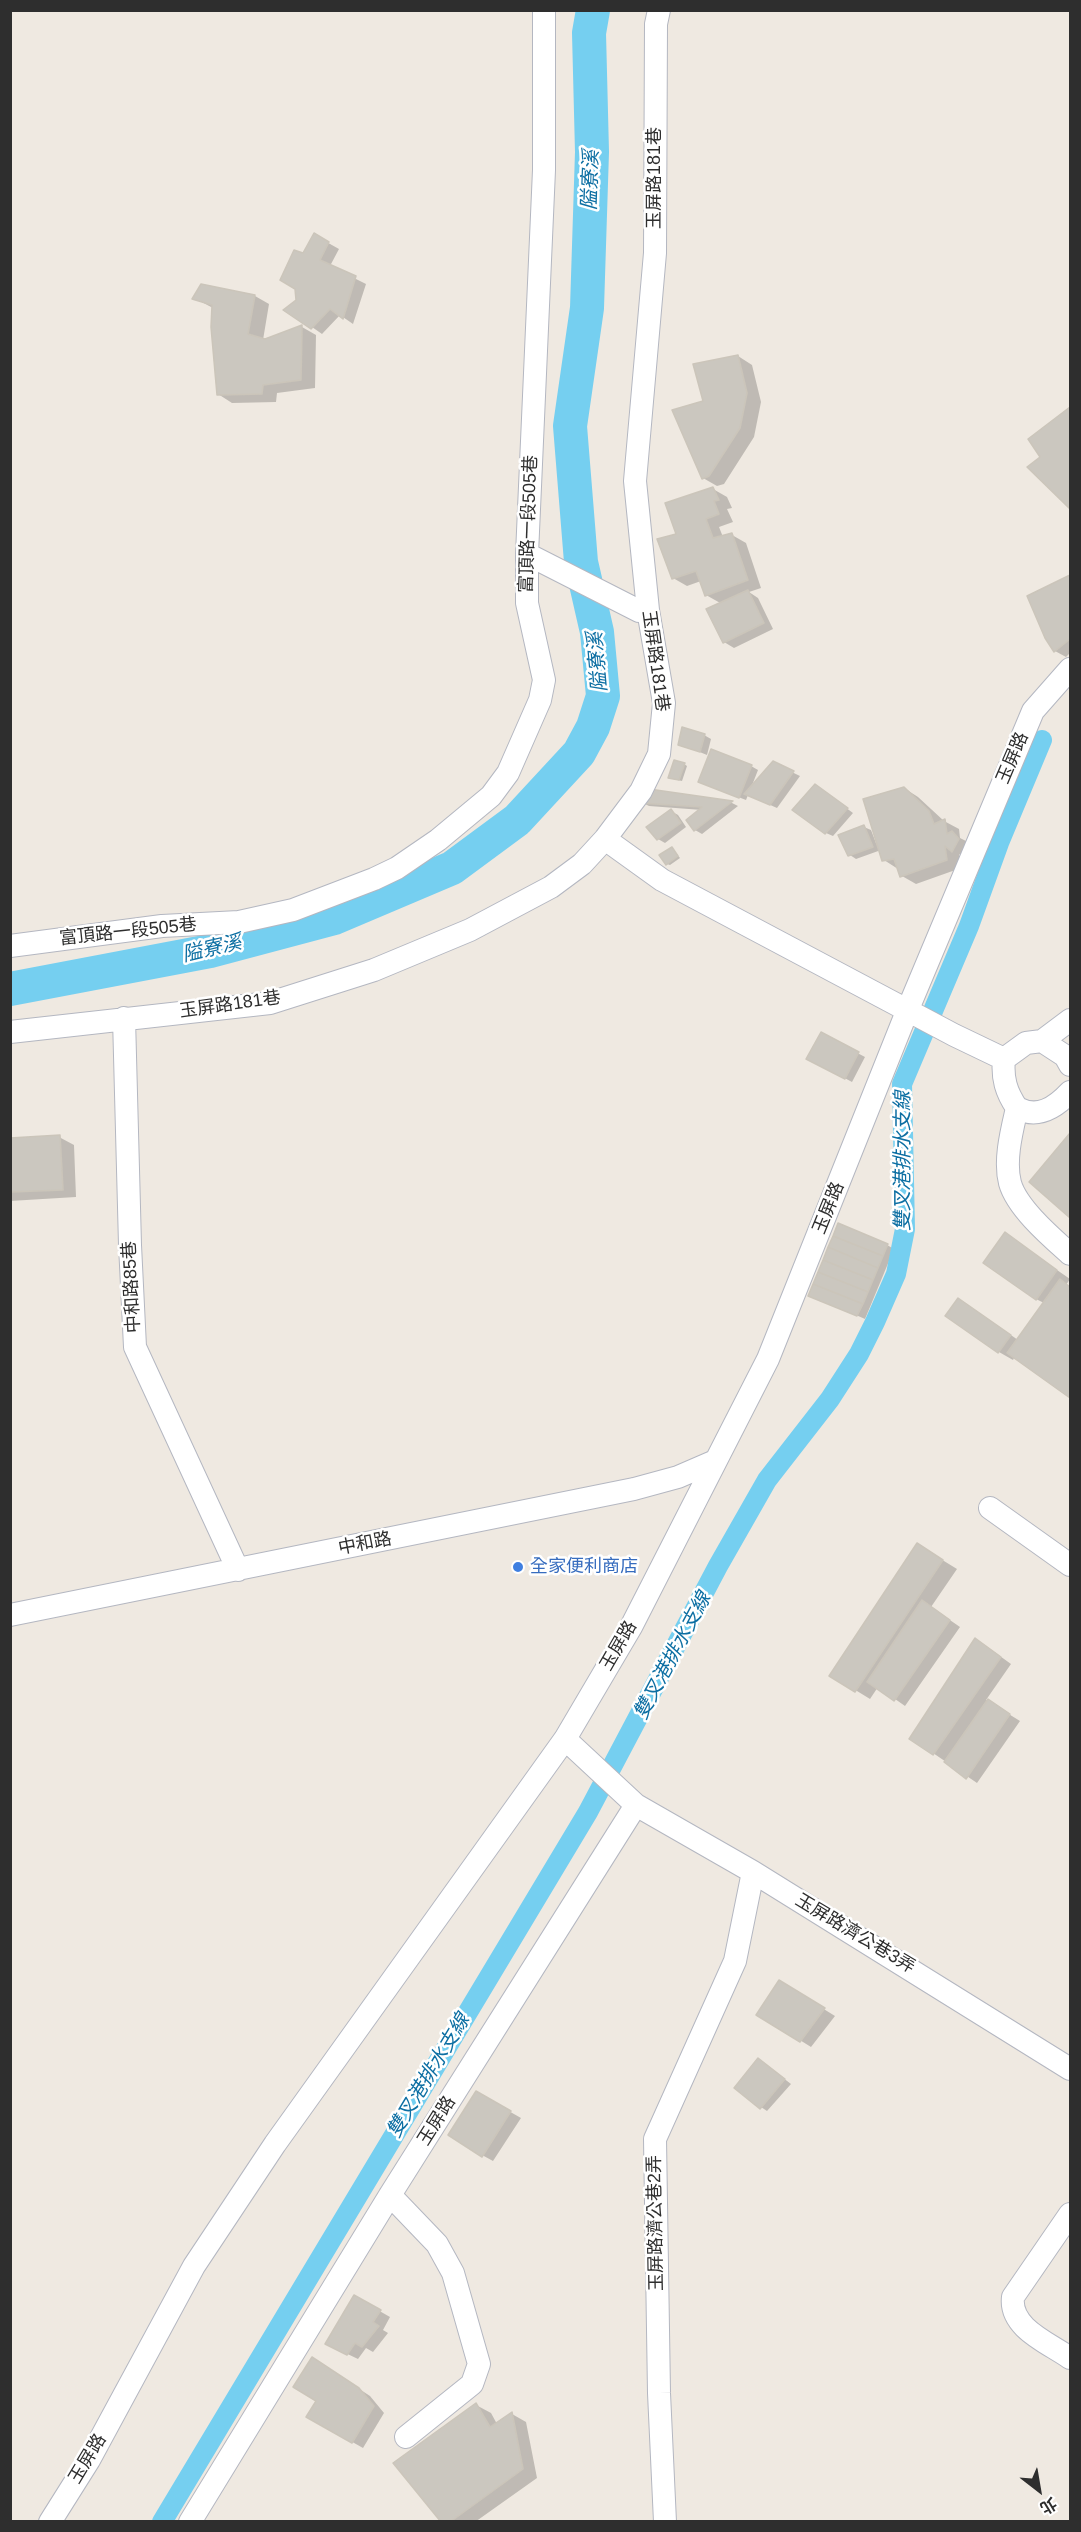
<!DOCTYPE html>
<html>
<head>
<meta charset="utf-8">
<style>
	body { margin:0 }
	#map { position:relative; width:1081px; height:2532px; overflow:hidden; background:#efe9e1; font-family:Helvetica,"Noto Sans TC",sans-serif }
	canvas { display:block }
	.frame { position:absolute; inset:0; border:12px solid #2e2e2e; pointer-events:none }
	.north { position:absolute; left:1009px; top:2460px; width:60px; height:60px; -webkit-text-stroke:4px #fff; paint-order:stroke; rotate:149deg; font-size:16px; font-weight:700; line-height:24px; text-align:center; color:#2e2e2e }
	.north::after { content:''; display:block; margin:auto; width:21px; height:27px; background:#2e2e2e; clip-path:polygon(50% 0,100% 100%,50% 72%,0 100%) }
</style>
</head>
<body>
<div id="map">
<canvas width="1081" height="2532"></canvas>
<div class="frame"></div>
<div class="north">北</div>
</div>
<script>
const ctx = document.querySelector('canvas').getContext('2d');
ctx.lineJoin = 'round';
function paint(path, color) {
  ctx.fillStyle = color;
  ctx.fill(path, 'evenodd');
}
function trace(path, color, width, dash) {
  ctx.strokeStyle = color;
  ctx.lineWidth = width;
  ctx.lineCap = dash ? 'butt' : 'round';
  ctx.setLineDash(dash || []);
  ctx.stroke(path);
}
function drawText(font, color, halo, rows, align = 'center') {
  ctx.font = font + ' Helvetica,"Noto Sans TC",sans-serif';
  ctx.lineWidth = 5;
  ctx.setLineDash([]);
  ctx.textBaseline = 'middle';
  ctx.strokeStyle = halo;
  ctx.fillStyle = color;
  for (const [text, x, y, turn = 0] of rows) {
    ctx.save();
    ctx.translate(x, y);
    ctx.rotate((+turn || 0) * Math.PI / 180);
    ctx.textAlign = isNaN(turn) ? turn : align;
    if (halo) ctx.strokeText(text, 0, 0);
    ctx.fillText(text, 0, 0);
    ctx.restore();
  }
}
const shadow = new Path2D(`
	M314 235 339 249 330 266 366 284 353 324 340 315 322 334 312 327 297 301 304 255Z
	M202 286 255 296 269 304 263 340 302 327 316 335 315 388 277 393 276 402 232 403 218 394 213 308 194 298Z
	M738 356 752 365 761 402 754 437 724 484 717 486 703 478 705 402Z
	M1070 409V507L1029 467 1043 457 1031 440Z
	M713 489 727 497 732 508 727 509 733 522 719 527 723 537 732 535 746 543 761 588 749 592 758 598 773 629 734 648 724 642 722 604 706 595 701 581 687 586 673 578 678 535Z
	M1070 577V653L1066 657 1055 651 1046 637 1029 597Z
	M704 735 711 739 707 755 680 744Z
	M773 763 800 776 777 808 748 795 746 800 707 785 751 766 758 770 751 788Z
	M684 764 687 766 682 781 673 779Z
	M904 788 918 797 944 821 959 829 960 838 966 841V859L959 854 961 868 916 884 902 876 898 869 884 860 881 850 856 859 850 855 864 827 871 830 876 843 878 842Z
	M822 790 853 813 833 836 826 833Z
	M649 791 732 803 738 806 702 834 695 830 702 810 649 806 643 803Z
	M671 811 678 815 686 827 665 843 658 839Z
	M672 848 680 858 670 865 667 864Z
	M821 1034 865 1057 852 1082 815 1062Z
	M1070 1135V1217L1031 1182Z
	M59 1137 74 1145 76 1197 10 1201V1140Z
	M1005 1234 1070 1279 1066 1285 1070 1288V1396L1015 1356 1013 1360 999 1352 972 1308 1018 1340 1044 1303 1036 1299Z
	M887 1245 894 1249 865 1319 815 1297Z
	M918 1545 957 1569 931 1607 960 1627 905 1706 878 1687 870 1699 831 1675Z
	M986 1646 1011 1664 986 1700 1020 1721 977 1783 911 1738Z
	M780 1982 835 2016 811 2047 758 2014Z
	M765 2064 791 2084 767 2111 761 2107Z
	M477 2093 521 2118 493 2161 482 2155Z
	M355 2297 390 2317 383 2330 388 2333 373 2352 366 2348 358 2359 337 2349Z
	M323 2365 370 2396 384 2413 363 2448 308 2417 318 2400Z
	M476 2405 491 2413 497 2424 512 2414 526 2422 537 2478 475 2522H442Z`);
const canal = new Path2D(`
	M162 2522 588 1812 718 1566 767 1480 830 1399 859 1354 875 1322 896 1274 905 1229 902 1084 969 926 999 843 1042 740`);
const river = new Path2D(`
	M10 989 210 951 334 918 452 868 517 820 579 753 593 727 603 696 597 632 581 562 570 426 587 308 592 152 589 33 593 10`);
const building = new Path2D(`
	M314 233 329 242 320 260 356 276 343 319 330 309 311 329 283 310 296 300 295 289 280 280 294 250 303 253Z
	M201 284 255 295 248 334 265 339 302 325 301 380 263 385 262 394 217 395 211 327 212 305 192 299Z
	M738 355 747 393 740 428 709 476 702 479 672 410 703 401 693 364Z
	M1070 407V509L1027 467 1040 457 1028 439Z
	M713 487 719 500 714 501 719 514 706 519 713 538 732 533 748 580 705 596 696 571 672 579 657 539 676 534 665 503Z
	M1070 575V639L1054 652 1045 638 1027 596Z
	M748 590 764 623 723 643 706 609Z
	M682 727 705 734 700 752 678 745Z
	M711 749 752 765 739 798 698 782Z
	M674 760 685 763 679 780 668 778Z
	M773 761 794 771 770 805 744 794Z
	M815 784 848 808 825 834 792 810Z
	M904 787 929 811 934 824 945 819 947 834 952 831 959 839 952 852 945 846 947 860 900 877 894 859 882 861 863 799Z
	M649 789 733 801 694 831 686 820 702 807 641 803Z
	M671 809 681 823 657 840 646 827Z
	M864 825 873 847 848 856 838 835Z
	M672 847 678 856 666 865 659 855Z
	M821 1032 859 1052 845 1079 806 1059Z
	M1070 1133V1218L1029 1182Z
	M60 1135 63 1190 10 1192V1138Z
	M838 1223 888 1244 883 1256 833 1236Z
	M1005 1232 1057 1270 1036 1300 983 1263Z
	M833 1236 883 1256 878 1268 828 1247Z
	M828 1247 878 1268 873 1280 823 1260Z
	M823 1260 873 1280 868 1292 818 1272Z
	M818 1272 868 1292 863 1304 813 1284Z
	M1060 1279 1070 1287V1398L1007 1353Z
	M813 1284 863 1304 857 1316 808 1296Z
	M958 1298 1011 1335 998 1353 945 1316Z
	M917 1543 943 1560 855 1692 829 1676Z
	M922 1600 950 1620 894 1701 867 1682Z
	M975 1638 1001 1657 933 1755 909 1739Z
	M988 1699 1010 1714 966 1779 944 1762Z
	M779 1980 825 2008 800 2042 756 2015Z
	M758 2058 785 2079 760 2109 734 2088Z
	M476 2091 511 2111 482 2157 448 2135Z
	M354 2295 381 2310 373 2322 379 2326 362 2347 355 2343 347 2355 325 2344Z
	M312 2357 359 2388 374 2406 352 2443 306 2417 316 2401 293 2387Z
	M476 2403 490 2427 512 2412 523 2469 450 2522H441L393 2463Z`);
const minor = new Path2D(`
	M527 554 639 611 648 610
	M605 839 662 880 954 1035 1004 1059C1002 1078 1006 1092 1017 1108 1012 1130 1004 1160 1010 1183 1017 1208 1051 1237 1070 1254
	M10 946 162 926 239 922 293 910 374 879 397 868 438 840 491 796 508 773 540 700 544 680 527 603V554L544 170V10
	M124 1018 130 1245 135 1347 238 1570
	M10 1032 270 1003 374 970 470 930 551 887 582 864 605 839 641 791 659 754 664 703 648 610 635 481 655 253 656 24 659 10
	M1042 1041 1065 1056 1070 1065
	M1004 1059 1026 1043 1042 1041 1070 1020
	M1017 1108C1038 1119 1055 1108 1070 1092
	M990 1508 1070 1565
	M10 1615 634 1489 678 1477 715 1461
	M636 1805 753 1872 1070 2069
	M390 2195 437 2244 453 2273 479 2364 472 2384 406 2437
	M1070 2214 1013 2297C1009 2328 1049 2343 1070 2358
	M50 2522 89 2460 194 2266 275 2144 565 1739 631 1627 768 1359 908 1009 1033 711 1070 669
	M190 2522 390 2195 636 1805 565 1739
	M665 2522 659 2393 655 2139 735 1961 753 1872`);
const markers = [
	[518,1567,6,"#3f7fe0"]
];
const streetNames = [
	["玉屏路181巷",655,178,-90],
	["富頂路一段505巷",529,524,-88],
	["玉屏路181巷",655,661,82],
	["玉屏路",1013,758,-67],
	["富頂路一段505巷",128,932,-6],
	["玉屏路181巷",230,1005,-8],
	["玉屏路",829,1208,-68],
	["中和路85巷",132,1287,-93],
	["中和路",365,1544,-11],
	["玉屏路",619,1646,-60],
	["玉屏路濟公巷3弄",855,1934,31],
	["玉屏路",437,2121,-58],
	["玉屏路濟公巷2弄",656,2223,-91],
	["玉屏路",88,2459,-59]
];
const shopNames = [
	["全家便利商店",530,1567]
];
const waterNames = [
	["隘寮溪",591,180,-88],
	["隘寮溪",598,662,-95],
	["隘寮溪",212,949,-13],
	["雙叉港排水支線",903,1161,-90],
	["雙叉港排水支線",673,1656,-62],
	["雙叉港排水支線",429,2076,-59]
];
paint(shadow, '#0003');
trace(canal, '#75cff0', 20);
trace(river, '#75cff0', 34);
paint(building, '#cbc7bf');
trace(building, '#cbc5ba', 1.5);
trace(minor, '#b4b7c1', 24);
trace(minor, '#fff', 22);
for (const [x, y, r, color] of markers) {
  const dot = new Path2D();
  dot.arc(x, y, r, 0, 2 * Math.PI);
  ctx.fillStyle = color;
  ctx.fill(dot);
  trace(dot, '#fff', 2);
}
drawText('18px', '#2e2e2e', '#fff', streetNames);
drawText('18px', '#366cbe', '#fff', shopNames, 'left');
drawText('italic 20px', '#0d6fa3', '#fff', waterNames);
</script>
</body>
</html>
